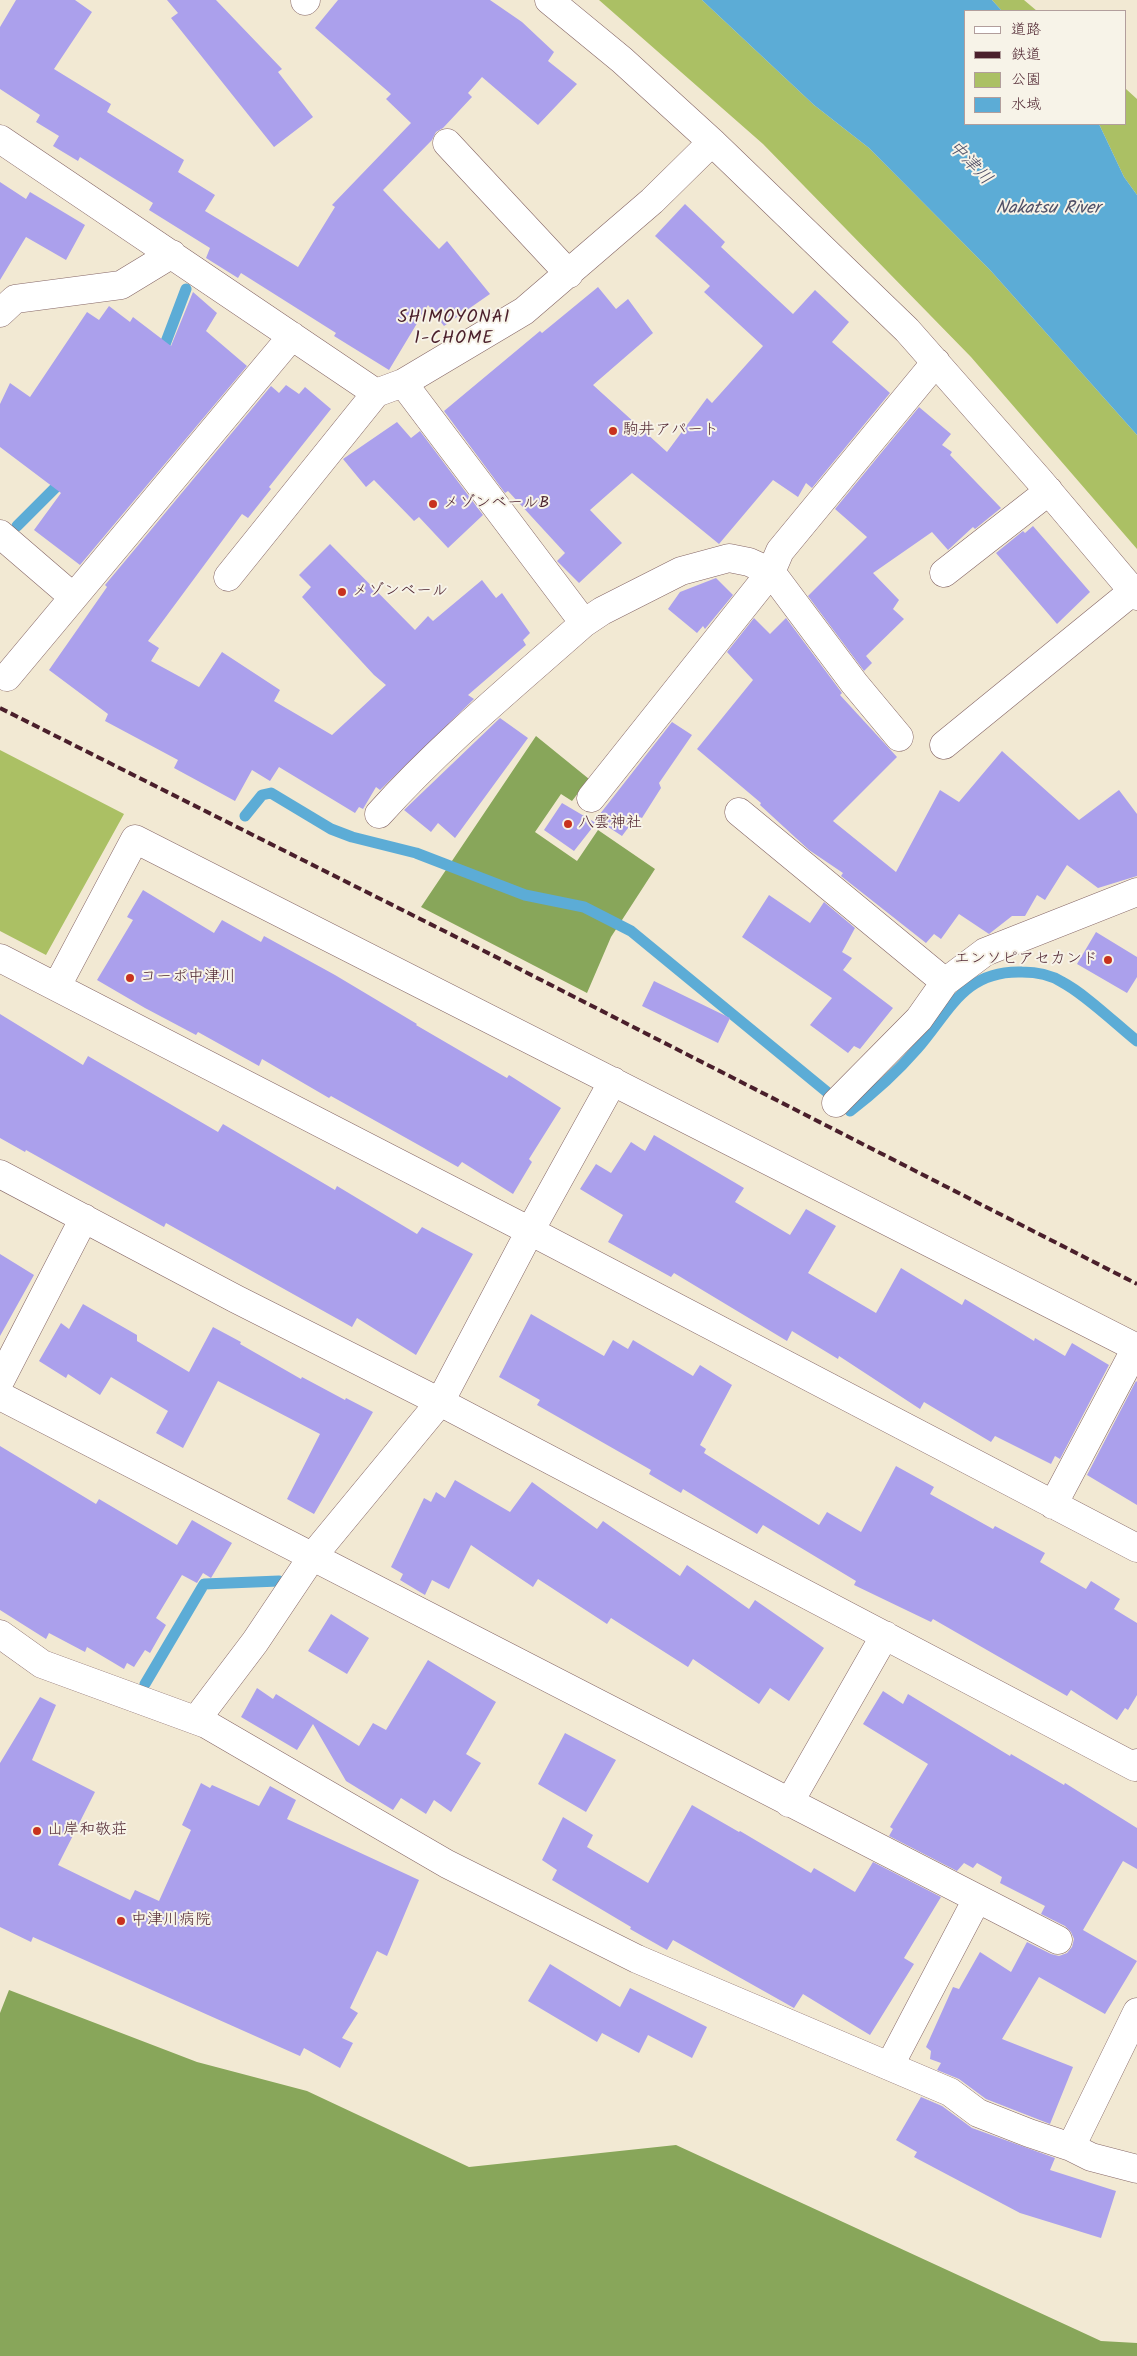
<!DOCTYPE html>
<html>
<head>
<meta charset="utf-8">
<style>
	body { margin:0 }
	#map { position:relative; width:1137px; height:2356px; overflow:hidden; background:#f2e9d3; font-family:Kalam,"Klee One",sans-serif }
	canvas { display:block }
	.legend { position:absolute; left:964px; top:10px; width:162px; height:115px; box-sizing:border-box; background:#f7f3e8; border:1px solid #b29e9c; margin:0; padding:6px 9px; list-style:none; font-size:15px; color:#4a1f2b }
	.legend li { display:flex; align-items:center; gap:10px; height:25px }
	.legend b { width:25px; border:1px solid #b29e9c }
</style>
</head>
<body>
<div id="map">
<canvas width="1137" height="2356"></canvas>
<ul class="legend">
<li><b style="height:6px;background:#fff"></b>道路</li>
<li><b style="height:6px;background:#4a1f2b"></b>鉄道</li>
<li><b style="height:14px;background:#abc064"></b>公園</li>
<li><b style="height:14px;background:#5cacd6"></b>水域</li>
</ul>
</div>
<script>
const ctx = document.querySelector('canvas').getContext('2d');
ctx.lineJoin = 'round';
function paint(path, color) {
  ctx.fillStyle = color;
  ctx.fill(path, 'evenodd');
}
function trace(path, color, width, dash) {
  ctx.strokeStyle = color;
  ctx.lineWidth = width;
  ctx.lineCap = dash ? 'butt' : 'round';
  ctx.setLineDash(dash || []);
  ctx.stroke(path);
}
function drawText(font, color, halo, rows, align = 'center') {
  ctx.font = font + ' Kalam,"Klee One",sans-serif';
  ctx.lineWidth = 4;
  ctx.setLineDash([]);
  ctx.textBaseline = 'middle';
  ctx.strokeStyle = halo;
  ctx.fillStyle = color;
  for (const [text, x, y, turn = 0] of rows) {
    ctx.save();
    ctx.translate(x, y);
    ctx.rotate((+turn || 0) * Math.PI / 180);
    ctx.textAlign = isNaN(turn) ? turn : align;
    if (halo) ctx.strokeText(text, 0, 0);
    ctx.fillText(text, 0, 0);
    ctx.restore();
  }
}
const green = new Path2D(`
	M599 0H702L814 105 869 148 991 271 1137 435V549L971 357 763 144Z
	M992 0H1024L1037 11H1002Z
	M1126 89 1137 99V195L1124 177 1099 124H1126Z
	M0 750 124 814 46 955 0 931Z`);
const forest = new Path2D(`
	M536 736 589 779 572 801 561 794 535 832 577 861 598 830 655 869 611 937 587 993 421 907Z
	M9 1990 197 2062 307 2091 469 2167 676 2145 1101 2341 1137 2343V2356H0V2013Z`);
const water = new Path2D(`
	M702 0H992L1002 11H966V124H1099L1124 177 1137 195V435L991 271 869 148 814 105Z`);
const stream = new Path2D(`
	M161 355 186 289
	M17 526 65 478
	M245 816 262 795 271 793 331 829 352 837 416 853 525 895 584 907 631 931 827 1092
	M850 1111C874 1093 897 1072 917 1049 950 1011 964 970 1022 972 1035 972 1051 975 1062 982 1085 994 1116 1024 1137 1041
	M145 1684 204 1584 279 1581`);
const building = new Path2D(`
	M16 0H75L92 12 54 69 111 104 107 112 184 160 178 172 215 195 205 211 298 267 335 207 332 205 411 123 386 99 391 94 315 28 338 0H490L522 22 554 52 548 61 577 84 538 125 482 77 468 93 472 97 443 128 436 132 432 140 383 190 439 249 447 241 490 294 444 326 428 305 389 370 334 336 336 333 241 273 238 278 206 258 210 248 149 210 153 203 80 157 78 161 53 146 59 136 36 122 40 115 0 89V27Z
	M167 0H216L282 69 278 72 313 117 274 147 171 18 178 13Z
	M0 182 26 199 30 192 85 225 66 260 26 237 0 280Z
	M685 204 725 242 721 247 793 314 815 290 849 322 832 342 890 393 812 488 806 483 798 497 773 480 719 544 632 473 590 510 622 543 579 583 557 561 565 553 508 491 505 493 444 411 540 331 542 333 598 287 616 309 628 299 653 333 593 385 667 452 707 398 712 403 763 346 704 292 710 286 655 236Z
	M193 292 217 313 206 331 247 366 80 565 34 530 61 493 0 447V404L10 383 30 397 87 312 99 320 109 306 130 322 133 317 171 346Z
	M286 385 299 394 305 387 331 409 269 487 271 489 248 518 242 514 148 641 159 648 151 661 199 687 222 652 280 690 274 701 332 735 386 685 374 675 302 597 311 587 299 575 330 544 415 630 428 616 433 621 482 580 496 598 502 593 530 633 523 640 526 645 468 695 474 699 380 790 376 787 363 809 359 807 355 813 279 767 270 781 252 770 235 801 174 768 178 760 105 721 108 714 49 670 107 587 105 585 271 386 279 393Z
	M919 407 951 434 942 445 952 452 950 455 1001 508 975 529 973 527 948 550 932 532 873 573 899 600 893 609 904 619 866 656 872 663 864 671 808 596 867 537 835 509Z
	M397 422 411 438 420 431 483 515 448 548 419 517 414 521 374 480 366 487 343 459Z
	M1033 526 1090 592 1057 624 996 553 1023 531 1025 533Z
	M716 578 733 595 705 629 703 626 697 633 668 609 680 592Z
	M754 618 770 634 786 618 842 693 840 695 897 757 833 821 896 872 940 790 959 802 1002 751 1079 820 1119 790 1137 814V876L1098 888 1067 865 1045 900 1037 895 1025 916H1012L989 934 959 914 941 939 934 934 926 943 841 876 843 873 809 850 760 805 761 803 697 749 753 680 727 652Z
	M500 718 528 738 455 838 438 823 431 832 404 810Z
	M672 722 692 735 659 783 661 788 642 818 637 816 622 836 596 819Z
	M562 803 596 823 574 851 544 830Z
	M143 890 214 933 222 920 261 942 264 936 335 975 417 1024 416 1025 507 1078 509 1075 561 1108 529 1159 532 1162 513 1194 462 1162 458 1167 331 1096 329 1098 262 1059 259 1066 198 1032 196 1035 145 1008 97 980 133 920 127 917Z
	M769 895 810 923 824 902 855 928 842 952 852 958 843 970 893 1008 860 1049 854 1046 848 1053 810 1025 832 998 742 937Z
	M1096 932 1137 957V977L1127 993 1077 964Z
	M654 981 730 1018 718 1043 642 1006Z
	M0 1014 83 1065 88 1056 218 1132 223 1124 335 1190 337 1186 417 1234 422 1227 473 1254 416 1355 357 1318 352 1327 166 1223 164 1227 26 1150 25 1152 0 1138Z
	M654 1135 744 1188 735 1202 790 1235 806 1209 836 1226 808 1273 876 1313 901 1268 962 1305 965 1299 1034 1341 1035 1338 1065 1356 1072 1343 1109 1365 1060 1459 1055 1456 1051 1464 995 1436 991 1442 924 1402 920 1409 839 1356 838 1359 792 1331 787 1341 674 1273 671 1277 608 1242 623 1215 580 1189 596 1164 611 1173 631 1142 645 1151Z
	M0 1254 34 1275 0 1336Z
	M83 1304 137 1335V1341L189 1372 213 1327 241 1342 240 1344 301 1379 302 1377 345 1400 346 1398 373 1412 314 1514 287 1499 320 1434 218 1381 183 1448 156 1433 168 1411 111 1377 100 1395 68 1374 66 1378 39 1361 61 1323 69 1329Z
	M531 1314 604 1356 613 1340 628 1349 633 1340 693 1376 700 1365 732 1385 700 1445 706 1449 704 1453 819 1525 827 1512 861 1532 896 1466 934 1487 930 1494 993 1529 995 1526 1045 1553 1040 1562 1086 1589 1091 1581 1120 1599 1114 1609 1137 1623V1695L1128 1710 1125 1708 1117 1720 1071 1690 1067 1696 933 1619 931 1622 854 1585 856 1581 763 1525 757 1534 683 1489 681 1493 649 1474 651 1470 537 1405 540 1400 499 1377Z
	M1136 1381 1137 1382V1505L1087 1475Z
	M0 1446 96 1504 99 1499 177 1545 192 1520 232 1543 211 1578 203 1573 197 1583 182 1575 156 1618 166 1625 150 1653 145 1650 134 1667 127 1663 124 1669 87 1647 85 1652 49 1633 46 1639 0 1610Z
	M455 1480 510 1512 532 1482 597 1529 603 1521 680 1576 687 1565 749 1609 755 1600 824 1648 789 1701 770 1688 759 1704 693 1659 688 1667 611 1618 607 1624 538 1579 533 1587 471 1545 449 1589 432 1580 425 1595 400 1580 403 1574 391 1567 424 1498 431 1502 436 1492 445 1498Z
	M331 1614 369 1638 347 1674 308 1651Z
	M428 1660 496 1702 466 1754 481 1763 451 1812 434 1800 426 1814 401 1798 393 1810 346 1781 313 1724 297 1750 241 1717 257 1688 273 1699 276 1694 359 1746 373 1723 386 1730Z
	M883 1691 903 1704 908 1694 1010 1756 1011 1754 1064 1785 1065 1783 1137 1828V1869L1123 1861 1083 1930 1137 1961 1105 2014 1039 1977 1002 2039 1073 2067 1050 2124 986 2099 959 2079 937 2070 941 2063 930 2059 931 2051 926 2047 953 1987 959 1989 980 1952 1011 1972 1027 1942 1051 1954 1059 1956 1067 1953 1072 1947 1074 1939 1071 1932 1065 1926 1041 1914 1045 1906 1000 1883 1002 1877 977 1863 973 1868 964 1863 957 1871 889 1836 893 1829 890 1827 928 1764 863 1724Z
	M40 1697 56 1705 32 1760 95 1792 58 1865 130 1900 135 1890 159 1901 191 1830 182 1825 201 1783 210 1788 212 1785 259 1806 270 1786 296 1800 287 1819 419 1880 387 1956 377 1951 350 2008 358 2013 342 2038 353 2043 340 2068 304 2048 300 2056 33 1937 31 1942 0 1927V1763Z
	M565 1733 616 1760 586 1812 538 1784Z
	M692 1805 739 1832 740 1831 811 1873 814 1868 855 1892 873 1862 941 1897 904 1958 914 1964 870 2035 803 1994 794 2008 673 1940 667 1950 630 1929 631 1927 552 1880 557 1870 542 1860 563 1817 593 1835 587 1847 648 1883Z
	M550 1964 620 2007 630 1988 707 2027 692 2058 648 2035 639 2053 602 2033 597 2042 528 2001Z
	M921 2097 942 2106 972 2128 1055 2158 1050 2170 1116 2191 1101 2238 1020 2213 914 2157 917 2152 896 2140Z`);
const minor = new Path2D(`
	M549 0 622 60 712 142 907 330 1040 481 1137 596
	M305 1 306 0
	M0 139 376 393
	M447 143 569 274
	M0 313 15 299 121 285 172 254
	M403 383 584 623 602 611 681 571 729 558 749 562 771 572 854 683 899 737
	M0 534 72 596
	M944 573 1049 491
	M228 577 376 393 403 383 524 311 652 201 712 142
	M7 677 292 336
	M944 745 1133 591
	M591 798 771 572 780 551 936 362
	M739 812 945 982
	M379 814C442 744 514 685 584 623
	M0 958 530 1231 1137 1548
	M57 986 135 839 1137 1348
	M836 1103 919 1019 945 982 985 952 1137 892
	M0 1174 236 1299 440 1402 1135 1767 1137 1763
	M0 1381 84 1218
	M0 1396 1058 1940
	M1053 1505 1136 1348
	M0 1634 42 1664 206 1724 447 1864 637 1959 950 2092 978 2113 1029 2133 1071 2147 1091 2157 1137 2169
	M196 1720 255 1642 312 1557 440 1402 530 1231 613 1081
	M789 1803 885 1635
	M890 2065 977 1899
	M1071 2147 1137 2012`);
const rail = new Path2D(`
	M0 708 500 959 1137 1284`);
const markers = [
	[613,431,5,"#c8321e"],
	[433,504,5,"#c8321e"],
	[342,592,5,"#c8321e"],
	[568,824,5,"#c8321e"],
	[1108,960,5,"#c8321e"],
	[130,978,5,"#c8321e"],
	[37,1831,5,"#c8321e"],
	[121,1921,5,"#c8321e"]
];
const poiNames = [
	["駒井アパート",623,431],
	["メゾンベールB",443,504],
	["メゾンベール",352,592],
	["八雲神社",578,824],
	["エンソピアセカンド",1098,960,"right"],
	["コーポ中津川",140,978],
	["山岸和敬荘",47,1831],
	["中津川病院",131,1921]
];
const waterNames = [
	["中津川",969,164,46],
	["Nakatsu River",1048,210]
];
const neighbourhoodNames = [
	["SHIMOYONAI",454,319],
	["1-CHOME",454,340]
];
paint(green, '#abc064');
paint(forest, '#88a65a');
paint(water, '#5cacd6');
trace(stream, '#5cacd6', 11);
paint(building, '#aba0ec');
trace(minor, '#856666', 29);
trace(minor, '#fff', 28);
trace(rail, '#4a1f2b', 4, [8, 4]);
for (const [x, y, r, color] of markers) {
  const dot = new Path2D();
  dot.arc(x, y, r, 0, 2 * Math.PI);
  ctx.fillStyle = color;
  ctx.fill(dot);
  trace(dot, '#f7f3e8', 2);
}
drawText('16px', '#4a1f2b', '#f7f3e8', poiNames, 'left');
drawText('italic 18px', '#505067', '#f7f3e8', waterNames);
ctx.letterSpacing = '1px';
drawText('18px', '#4a1f2b', '#f7f3e8', neighbourhoodNames);
ctx.letterSpacing = '0px';
</script>
</body>
</html>
